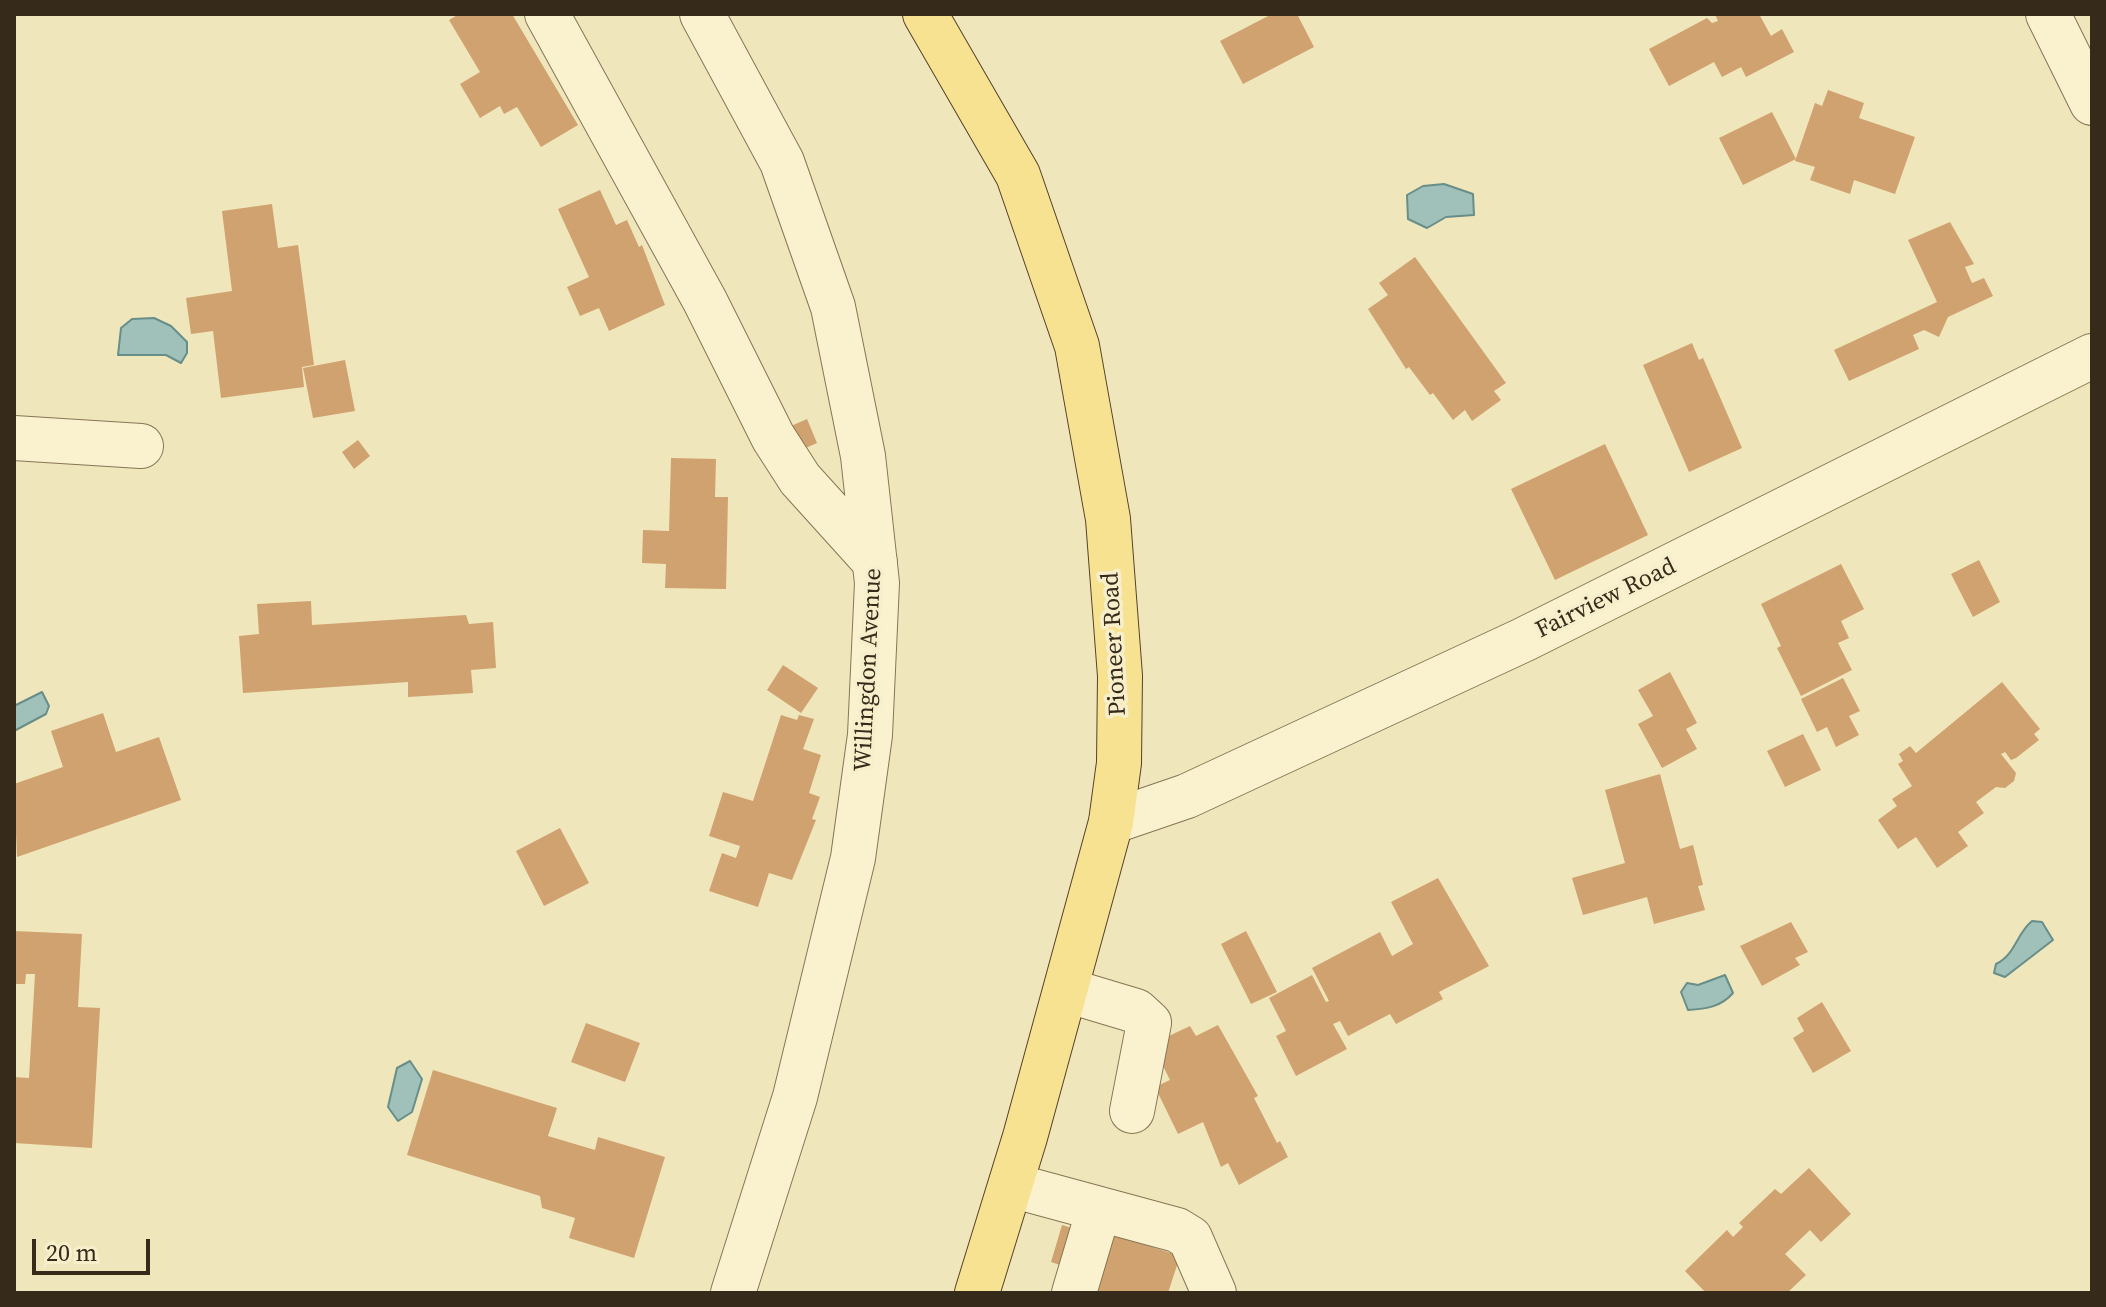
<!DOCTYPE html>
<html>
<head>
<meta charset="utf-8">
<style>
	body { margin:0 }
	#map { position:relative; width:2106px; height:1307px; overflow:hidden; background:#f0e6bb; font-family:"Source Serif 4",serif }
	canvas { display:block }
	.frame { position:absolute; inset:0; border:16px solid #362b1a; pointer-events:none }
	.scale { position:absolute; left:32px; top:1239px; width:118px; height:36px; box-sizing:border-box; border:4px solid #362b1a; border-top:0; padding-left:10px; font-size:24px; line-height:28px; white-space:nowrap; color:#362b1a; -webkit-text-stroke:6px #f7efcb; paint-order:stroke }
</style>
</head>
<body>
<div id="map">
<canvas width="2106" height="1307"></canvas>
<div class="frame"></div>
<div class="scale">20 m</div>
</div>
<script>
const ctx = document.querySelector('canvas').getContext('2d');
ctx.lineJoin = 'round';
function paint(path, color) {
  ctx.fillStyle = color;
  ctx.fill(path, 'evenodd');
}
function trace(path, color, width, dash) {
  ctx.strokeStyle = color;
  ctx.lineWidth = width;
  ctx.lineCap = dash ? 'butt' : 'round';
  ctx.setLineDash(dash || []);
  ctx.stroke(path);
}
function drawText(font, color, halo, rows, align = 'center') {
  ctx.font = font + ' "Source Serif 4",serif';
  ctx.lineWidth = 7;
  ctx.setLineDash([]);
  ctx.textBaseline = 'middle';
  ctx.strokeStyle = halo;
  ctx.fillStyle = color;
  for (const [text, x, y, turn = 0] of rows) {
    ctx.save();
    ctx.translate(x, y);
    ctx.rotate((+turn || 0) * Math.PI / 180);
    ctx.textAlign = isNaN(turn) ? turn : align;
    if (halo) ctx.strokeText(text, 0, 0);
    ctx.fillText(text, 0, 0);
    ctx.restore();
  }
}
const water = new Path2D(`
	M1444 184 1473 194 1474 215 1446 217 1427 228 1408 219 1407 195 1423 186Z
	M154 318 171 326 187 342V353L181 363 166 355H118L121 328 132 319Z
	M42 692 49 706 46 714 14 731V706Z
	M2032 921 2042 922 2053 940 2005 977 1994 973 1996 964C2016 954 2016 934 2032 921Z
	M1725 975 1733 993C1721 1007 1706 1009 1688 1010L1681 992 1687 983 1698 985Z
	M410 1061 422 1079 412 1112 398 1121 388 1107 397 1068Z`);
const building = new Path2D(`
	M459 14H512L578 125 541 147 517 107 504 114 500 106 480 118 460 84 480 72 449 20Z
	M1272 14H1297L1314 47 1243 84 1220 41Z
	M1715 14H1759L1771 36 1782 29 1794 52 1746 77 1741 67 1722 77 1714 62 1669 86 1649 49 1707 18 1712 23 1718 21Z
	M1828 90 1864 103 1859 118 1915 137 1895 194 1854 180 1850 194 1810 180 1815 167 1795 161 1815 103 1822 106Z
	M1772 112 1796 159 1743 185 1719 138Z
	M600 190 616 225 627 220 639 247 642 245 665 305 609 331 599 308 580 316 567 287 589 277 558 209Z
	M272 204 278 248 298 245 314 365 302 367 304 387 221 398 213 331 191 334 186 298 232 291 222 211Z
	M1950 222 1974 264 1965 267 1972 283 1984 278 1993 296 1948 317 1939 337 1924 330 1913 335 1919 349 1849 381 1834 350 1937 302 1908 240Z
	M1415 257 1506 383 1494 391 1501 400 1472 421 1465 410 1453 420 1433 393 1430 395 1409 367 1406 369 1368 309 1388 295 1379 283Z
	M1692 343 1699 360 1703 358 1742 448 1689 472 1643 365Z
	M345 360 355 411 313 418 303 368Z
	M807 419 817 443 794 453 784 429Z
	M358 440 370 456 354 469 342 452Z
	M1605 444 1648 535 1555 580 1511 489Z
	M671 458 716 459 715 497H728L726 589 665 588 666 564 642 563 643 530 669 531Z
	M1979 560 2000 602 1973 617 1951 574Z
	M1841 564 1864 609 1841 621 1849 638 1838 643 1852 670 1801 696 1777 648 1781 646 1761 604Z
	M311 601 312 625 466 615 469 624 493 622 496 668 471 670 473 693 408 697V682L243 693 239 636 259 634 257 604Z
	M783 665 818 688 801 713 767 690Z
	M1670 672 1697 723 1686 729 1697 749 1662 768 1638 724 1653 716 1638 690Z
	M1843 678 1860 711 1849 716 1859 735 1836 747 1827 727 1817 732 1801 699Z
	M2002 682 2040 729 2034 734 2039 740 2016 758 2011 760 2005 752 2001 754 2016 773 2014 781 2005 788 1996 787 1976 802 1984 813 1958 832 1968 846 1937 868 1916 837 1898 849 1878 820 1897 806 1892 799 1912 786 1898 764 1903 761 1899 754 1910 746 1916 753Z
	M103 713 116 752 159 737 181 800 17 857 14 784 63 767 51 731Z
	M781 715 797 720 799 715 814 719 803 749 821 755 809 793 820 797 812 819 816 820 792 880 769 873 758 907 709 891 722 853 736 858 740 846 709 836 723 792 753 801Z
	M1803 734 1821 770 1785 787 1767 751Z
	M1660 774 1680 849 1693 845 1703 885 1698 886 1705 910 1654 924 1647 897 1583 915 1572 878 1625 863 1605 790Z
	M560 828 589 883 544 906 516 851Z
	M1438 878 1489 966 1439 992 1443 999 1396 1024 1390 1014 1348 1036 1340 1021 1333 1024 1347 1049 1296 1076 1276 1036 1286 1031 1269 998 1312 975 1326 1002 1329 1001 1312 968 1380 932 1392 956 1413 944 1391 902Z
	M1791 922 1808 952 1795 958 1800 965 1762 986 1740 946Z
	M14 931 82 934 78 1007 100 1008 92 1148 14 1143V1077L29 1078 35 974H26L25 984H14Z
	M1246 931 1277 992 1251 1004 1221 944Z
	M1822 1002 1851 1051 1813 1073 1793 1038 1804 1031 1797 1018Z
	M586 1023 640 1043 625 1082 571 1062Z
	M1218 1025 1258 1096 1254 1098 1277 1143 1280 1141 1288 1157 1239 1185 1228 1163 1221 1167 1203 1122 1178 1134 1155 1087 1170 1080 1152 1044 1190 1026 1196 1036Z
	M433 1070 557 1108 548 1136 595 1150 598 1137 665 1157 634 1258 569 1238 575 1218 542 1208 540 1196 407 1155Z
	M1809 1168 1851 1214 1821 1242 1810 1230 1785 1254 1806 1275 1787 1293H1706L1685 1271 1727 1230 1733 1237 1743 1227 1739 1223 1775 1189 1781 1194Z
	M1062 1225 1075 1229 1069 1268 1051 1262Z
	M1112 1234 1180 1256 1168 1293H1093Z`);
const minor = new Path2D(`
	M547 14 705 301 773 437 800 479 875 562
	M702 14 782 162 833 307 863 456 877 583 870 735 853 858 795 1097 733 1293
	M2048 14 2092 103
	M14 438 141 446
	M1111 822 1187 796 1523 640 2092 356
	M1066 990 1136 1011 1149 1023 1132 1111
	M1011 1185 1177 1230 1190 1238 1214 1293
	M1074 1293 1099 1209`);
const major = new Path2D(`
	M925 14 1018 175 1077 346 1108 519 1120 676 1119 763 1111 822 1025 1137 977 1293`);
const streetNames = [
	["Fairview Road",1606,599,-26],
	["Pioneer Road",1115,644,-93],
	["Willingdon Avenue",869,670,-87]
];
paint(water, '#a0c0ba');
trace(water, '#678e89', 2);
paint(building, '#d0a26f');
trace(minor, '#877555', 46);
trace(major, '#54422a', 46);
trace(minor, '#faf2cf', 44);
trace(major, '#f6e290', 44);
drawText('24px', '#362b1a', '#f7efcb', streetNames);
</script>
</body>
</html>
